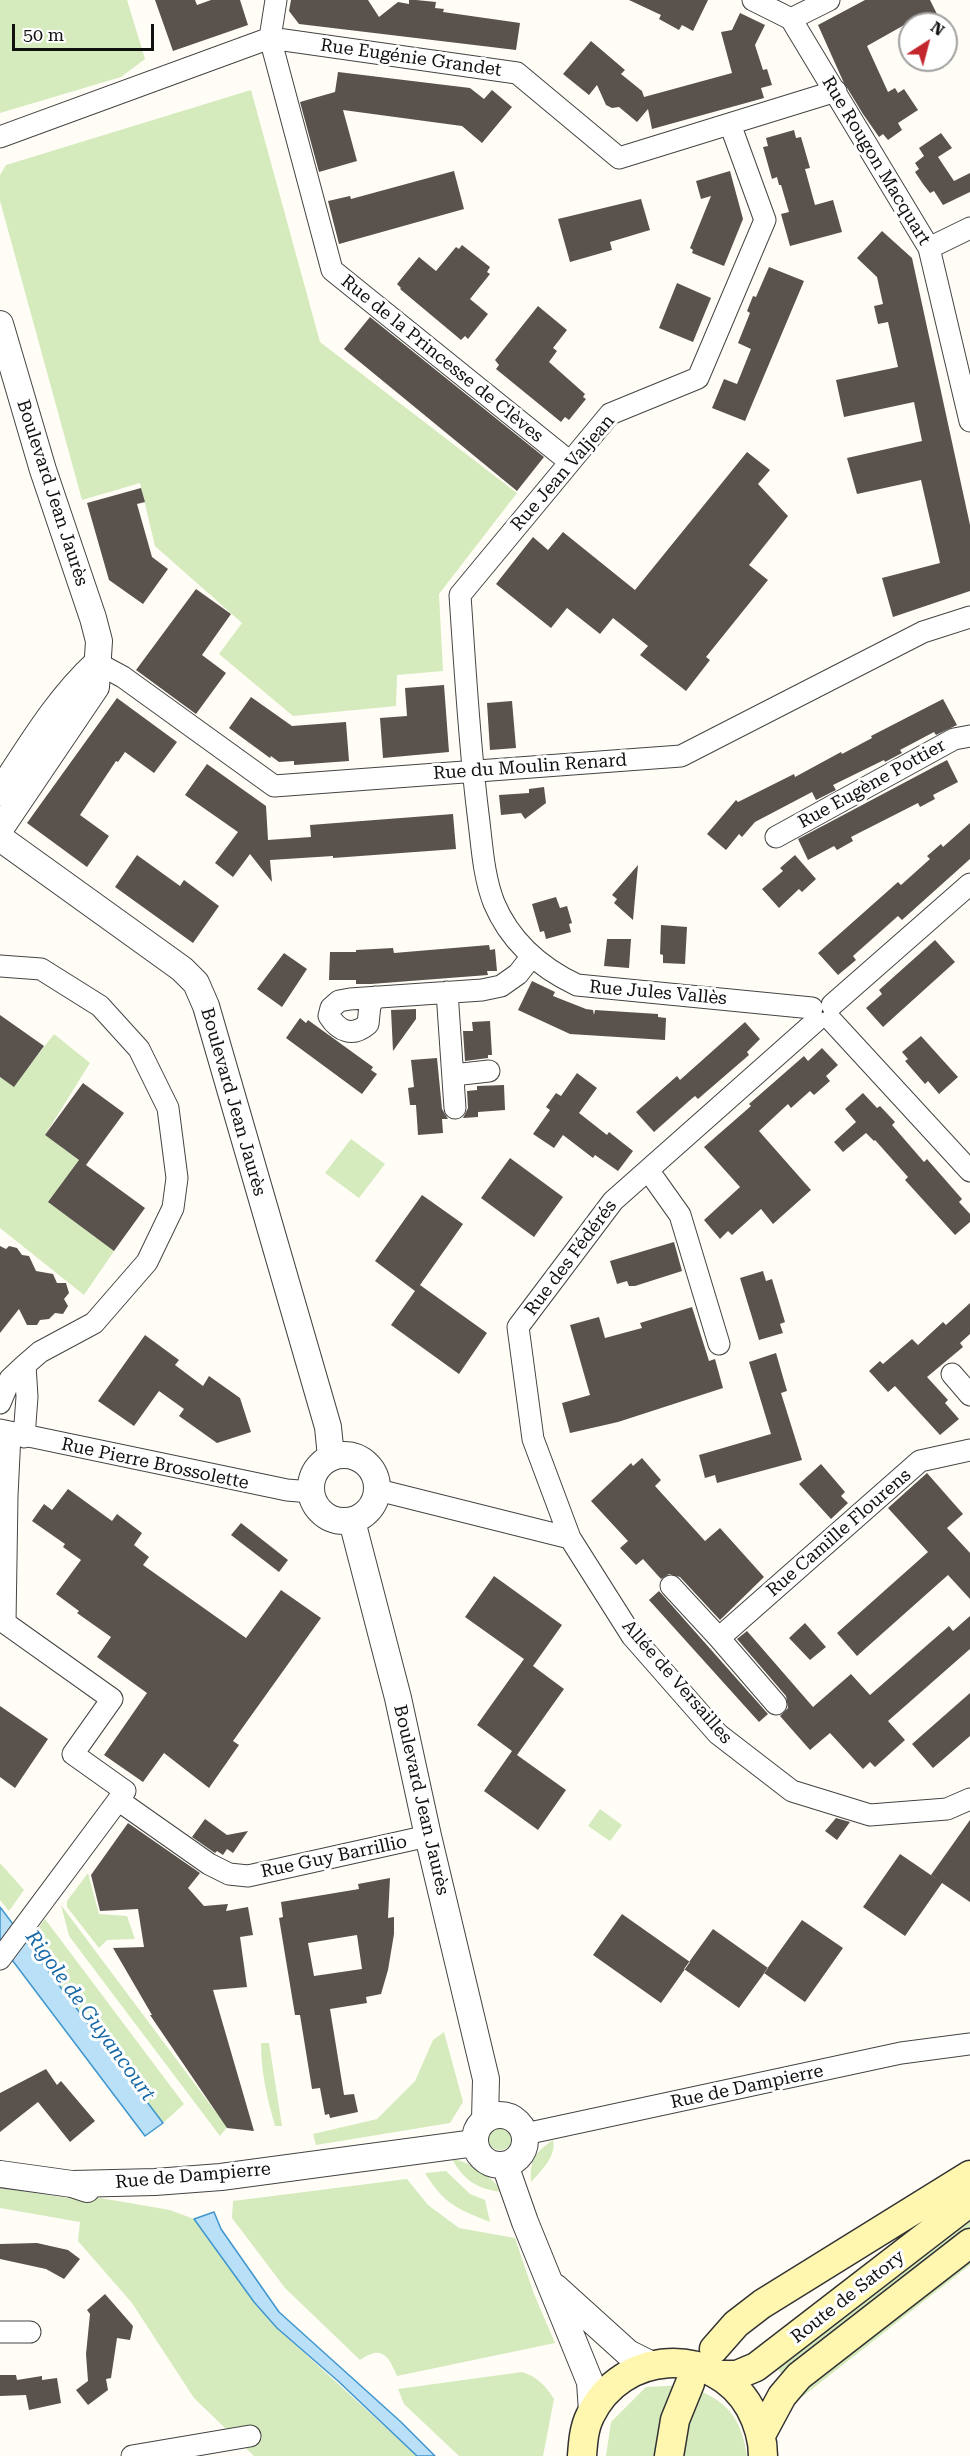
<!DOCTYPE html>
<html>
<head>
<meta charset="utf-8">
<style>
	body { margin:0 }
	#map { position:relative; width:970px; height:2456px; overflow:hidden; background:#fffdf5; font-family:"Roboto Serif",serif }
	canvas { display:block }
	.north { position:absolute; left:898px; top:12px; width:60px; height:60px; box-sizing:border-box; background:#fff; border:2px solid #a0a0a0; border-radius:50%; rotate:36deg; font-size:16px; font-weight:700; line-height:24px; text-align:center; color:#111 }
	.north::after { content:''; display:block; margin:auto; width:21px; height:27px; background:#c4262e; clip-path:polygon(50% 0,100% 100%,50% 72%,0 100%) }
	.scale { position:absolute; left:12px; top:24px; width:142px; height:27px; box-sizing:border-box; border:3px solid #111; border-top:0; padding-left:8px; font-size:18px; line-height:21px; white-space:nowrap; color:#111; -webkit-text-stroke:4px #fff; paint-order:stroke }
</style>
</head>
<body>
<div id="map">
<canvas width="970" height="2456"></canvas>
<div class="north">N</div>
<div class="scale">50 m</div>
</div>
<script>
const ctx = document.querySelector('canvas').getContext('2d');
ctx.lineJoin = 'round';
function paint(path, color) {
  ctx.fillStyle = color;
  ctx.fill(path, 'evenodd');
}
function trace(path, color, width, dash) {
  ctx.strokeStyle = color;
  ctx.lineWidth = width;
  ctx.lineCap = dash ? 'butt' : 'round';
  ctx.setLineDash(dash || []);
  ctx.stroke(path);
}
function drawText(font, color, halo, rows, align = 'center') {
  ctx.font = font + ' "Roboto Serif",serif';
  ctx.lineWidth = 6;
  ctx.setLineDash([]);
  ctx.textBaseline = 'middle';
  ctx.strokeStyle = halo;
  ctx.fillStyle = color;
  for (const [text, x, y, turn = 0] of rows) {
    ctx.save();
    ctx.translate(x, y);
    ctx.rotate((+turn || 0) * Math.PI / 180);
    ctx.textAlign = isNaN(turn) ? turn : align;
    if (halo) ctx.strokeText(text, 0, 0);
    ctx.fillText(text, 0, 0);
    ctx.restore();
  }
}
const green = new Path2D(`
	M0 0H127L145 59 121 77 0 113Z
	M251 90 320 342 517 493 439 594 443 671 397 675 396 706 293 716 219 654 242 623 155 546 140 483 82 500 0 201V175L6 165Z
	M54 1034 90 1063 45 1135 79 1160 49 1202 114 1251 84 1295 0 1228V1077L14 1086Z
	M351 1139 385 1164 359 1198 325 1173Z
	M600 1809 622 1825 610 1841 588 1826Z
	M0 1863 24 1890 9 1911 0 1900Z
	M88 1873 99 1914 127 1916 135 1939 107 1940 99 1948 67 1907V1901Z
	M61 1905 227 2127 220 2136 69 1936Z
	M45 1919 184 2104 163 2123 27 1943Z
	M444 2032 463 2102 450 2123 316 2145 313 2134 377 2119 415 2081 433 2040Z
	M261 2043H269L282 2126H275C267 2098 261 2071 261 2043Z
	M488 2138a12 12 0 1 1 24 0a12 12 0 1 1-24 0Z
	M553 2140C557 2156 541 2171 531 2182 530 2160 534 2153 553 2140Z
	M452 2159C474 2163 489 2175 503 2192 479 2190 464 2181 452 2159Z
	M446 2171 470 2194 485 2200 490 2222C456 2208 445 2205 425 2173Z
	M407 2179 428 2205 459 2228 515 2238 534 2294 555 2343 397 2376C388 2355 382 2345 360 2360L285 2288 232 2218 233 2201Z
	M0 2188 82 2200 83 2195 170 2210 194 2219 277 2328 417 2456H254L194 2398 132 2303 78 2241 80 2222 0 2208Z
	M970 2214V2230L785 2378 775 2366Z
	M970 2255V2265L802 2397 797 2391Z
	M522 2372C537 2377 545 2385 554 2399L543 2456H459L404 2404 398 2389Z
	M684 2385 660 2456H606L611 2422 646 2387Z
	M700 2391C731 2404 742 2423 747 2456H681V2448Z`);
const water = new Path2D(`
	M0 1907 163 2123 145 2136 0 1944Z
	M214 2212 221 2229 279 2312 401 2422 435 2456H417L338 2381 277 2328 254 2302 194 2219Z`);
const building = new Path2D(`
	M155 0H195L197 5 211 0H240L248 25 173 51Z
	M291 0H368L379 17 398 2 409 4V0H416L436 2 435 8 444 9 443 12 520 23 516 50 299 24 289 11Z
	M629 0H708L693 31 682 25 679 30 659 19 661 15Z
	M865 0H930L942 24H910L909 29 906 24 867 46 888 92 895 88 898 93 904 89 918 110 898 123 902 130 888 140 883 134 879 137 863 114 843 81 818 25Z
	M740 13 765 25 755 45 763 70 767 69 772 85 761 88 764 98 652 129 648 109 637 122 619 107 612 108 606 105 597 85 589 95 563 74 591 41 625 70 621 74 642 91 644 97 732 73 721 32 732 30Z
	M338 72 470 88 484 99 492 90 512 107 482 143 462 126 343 110 357 161 319 172 300 102 335 92Z
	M794 130 796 138 801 137 810 168 805 169 815 205 833 200 842 232 790 246 781 214 789 212 781 185H779L777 177 772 179 763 147 768 146 766 138Z
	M941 133 952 148 938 157 954 181 970 173V192L943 205 934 191 930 193 923 184 915 172 919 169 915 163 924 156 919 148Z
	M454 171 464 209 339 244 328 201 350 196 351 199Z
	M730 171 743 219 724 266 692 253 693 250 690 248 711 196 701 199 696 181Z
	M641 199 650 230 610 242 612 250 570 262 558 219Z
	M882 231 912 258 970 525V591L893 617 882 578 940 563 921 480 857 494 847 458 922 441 914 402 844 417 836 380 898 367 888 322 878 324 874 306 883 304 877 277 857 258Z
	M462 245 490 267 487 272 490 274 470 299 488 314 468 339 465 336 461 340 400 289 401 288 397 284 419 257 436 271 456 247 459 249Z
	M769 267 804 281 745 421 712 408 724 379 737 384 751 349 738 343 750 313 747 311 753 296 756 297Z
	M677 283 711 298 693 342 659 328Z
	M538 306 567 330 553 348 557 351 549 362 585 394 583 397 586 399 569 420 565 417 561 422 496 369 499 365 495 360Z
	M370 317 544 457 517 491 344 349Z
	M747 452 770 470 758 484 788 516 749 565 768 580 706 657 710 660 686 691 640 655 648 646 613 618 600 634 567 608 551 628 496 584 533 537 548 550 563 532 635 590Z
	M141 488 145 502 137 504 152 557 168 569 143 604 109 580 87 503Z
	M196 589 231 614 202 655 226 673 196 714 136 670Z
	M444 685 449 752 383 758 380 718 407 716 405 688Z
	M251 697 292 726 346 722 349 761 294 765V761L279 762 271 756 270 758 229 728Z
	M117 698 177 742 154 773 125 752 118 762 116 761 80 815 109 836 87 867 27 823Z
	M943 699 957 725 936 735 934 732 900 750 902 753 885 762 884 760 833 785 836 790 816 800 812 792 755 822 742 837 739 834 726 850 707 834 736 800 738 802 794 774 795 777 841 752 842 754 872 738 871 736Z
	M512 701 516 748 490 750 487 703Z
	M947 760 958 782 933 795 935 799 920 807 918 803 851 837 853 841 837 850 834 846 808 860 798 839Z
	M207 764 266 806 268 840 311 837 310 825 453 814 456 849 333 858V856L270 860 272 882 250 854 233 877 215 863 238 832 185 795Z
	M544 787 546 803 525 819 521 813 501 815 499 795 529 793V789Z
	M970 823V859L902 920 898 916 853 956 856 960 838 975 818 953 898 882 901 885 930 859 927 856 941 844 943 847Z
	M137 855 180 886 184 880 219 906 193 943 115 887Z
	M795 855 816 879 802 892 799 889 779 908 762 889 783 871 780 868Z
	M638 865 633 920 614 903 617 899 612 895Z
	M556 897 560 908 567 906 572 923 569 924 571 932 546 939 544 931 540 932 532 904Z
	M661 925 687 927 685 964 663 963V955L660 954Z
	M607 939H631L629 968 604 966Z
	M935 940 955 962 883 1027 866 1008 882 994 879 990Z
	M489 945 490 950 495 949 497 971H487L488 975 371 984H356V980H329L330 952H356V950L393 948 394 953Z
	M284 953 307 969 282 1007 257 989Z
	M532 981 555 992 553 996 586 1009 593 1010 594 1015 595 1010 658 1014V1017L666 1018 665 1040 570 1034 518 1010Z
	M416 1009V1019L393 1051 391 1010Z
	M0 1015 44 1046 14 1087 0 1077Z
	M300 1018 306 1023 308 1020 373 1067 371 1070 377 1074 362 1094 286 1038Z
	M490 1021 492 1055H488V1058L465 1061 463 1031H473L472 1022Z
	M745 1022 760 1039 747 1052 749 1055 698 1099 695 1096 689 1101 654 1132 636 1112 677 1076 680 1080Z
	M921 1036 958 1077 939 1094 928 1081 925 1084 905 1061 908 1059 902 1052Z
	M822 1048 838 1065 826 1076 830 1081 814 1095 810 1091 791 1108 788 1104 759 1131 811 1190 773 1224 761 1209 732 1235 728 1231 720 1239 704 1220 740 1187 704 1147 751 1106 749 1104 804 1056 808 1061Z
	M437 1058 442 1109 448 1119H442L443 1133 418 1135 416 1105H410L408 1088 414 1087 411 1060Z
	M577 1073 597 1088 579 1113 607 1135 609 1132 633 1151 618 1171 595 1155 593 1158 563 1135 554 1148 533 1134 550 1110 546 1107 556 1093 561 1096Z
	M83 1083 124 1113 86 1165 145 1208 114 1251 48 1202 79 1160 45 1135Z
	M504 1085 505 1110 478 1112V1117L463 1118 468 1108 467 1091 477 1090V1086Z
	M863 1093 877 1108 880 1106 895 1122 892 1125 924 1162 927 1159 962 1199 959 1202 970 1214V1222L955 1235 905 1180 908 1177 875 1140 874 1141 866 1133 843 1152 834 1142 856 1122 845 1109Z
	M510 1158 563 1197 534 1237 481 1198Z
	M422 1195 463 1224 420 1285 487 1333 459 1374 391 1325 415 1291 375 1261Z
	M674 1242 682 1271 635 1286H629L627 1281 617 1284 610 1261Z
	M0 1246 6 1249 9 1246 17 1248 22 1255 29 1256 36 1271 53 1274 57 1283H66L69 1293 64 1299 68 1306 63 1314 55 1313 49 1319 40 1320 37 1325H27L19 1309 0 1333Z
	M763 1271 766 1281 772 1279 785 1322 780 1324 783 1333 759 1340 740 1278Z
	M970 1303V1334L960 1343 963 1347 927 1377 948 1400 945 1403 959 1419 940 1435 895 1386 888 1392 869 1371 880 1361 883 1364 912 1339 918 1345 943 1322 946 1325Z
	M692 1307 709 1361 715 1359 723 1388 618 1422 570 1433 562 1403 590 1395 570 1325 599 1317 605 1338 642 1328 640 1323Z
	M145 1335 179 1360 175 1365 203 1386 209 1376 240 1398 251 1432 217 1443 179 1416 184 1409 159 1391 134 1426 98 1401Z
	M776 1353 787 1391 781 1393 802 1460 717 1483 715 1475 705 1478 699 1455 771 1434 749 1362Z
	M642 1458 661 1480 655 1486 705 1541 720 1528 764 1577 720 1620 680 1577 669 1574 661 1579 643 1559 636 1565 620 1548 628 1541 591 1501 631 1463 633 1466Z
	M821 1464 845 1492 841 1496 848 1503 831 1519 799 1484Z
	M927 1473 963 1514 947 1528 970 1553V1599L948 1575 857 1656 837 1633 928 1552 888 1508Z
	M68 1489 112 1521 117 1514 142 1533 134 1545 149 1557 143 1565 246 1638 281 1590 321 1618 233 1741 239 1745 209 1788 164 1753 143 1782 104 1755 147 1693 97 1657 111 1637 77 1613 79 1611 56 1594 81 1560 63 1547 65 1544 32 1521 44 1504 52 1510Z
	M241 1523 288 1560 279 1572 231 1535Z
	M494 1576 562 1625 533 1666 564 1689 517 1755 566 1790 538 1830 484 1791 512 1751 477 1725 524 1659 465 1617Z
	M659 1591 768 1714 759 1722 649 1600Z
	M970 1616V1649L888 1721 905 1740 875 1767 870 1762 863 1769 830 1733 810 1750 780 1716 788 1708 786 1696 737 1639 747 1631 813 1707 851 1674 870 1695 949 1626 953 1631Z
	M805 1623 826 1647 810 1660 789 1638Z
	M970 1693V1736L933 1768 912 1744Z
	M0 1706 48 1739 15 1788 0 1777Z
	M836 1818 850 1822 837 1840 825 1831Z
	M205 1819 227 1835 248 1831 233 1853 227 1849 223 1855 217 1851 215 1853 192 1837Z
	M970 1820V1902L942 1883 905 1936 863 1907 900 1854 941 1882 931 1875Z
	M128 1823 200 1873 188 1888 204 1906 228 1904 226 1911 248 1907 253 1935 240 1937 247 1987 213 1990 254 2131 227 2128 150 2015H152L113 1948 144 1947 138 1909 100 1911 91 1875Z
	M390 1878 388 1918 394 1917V1934L388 1970 381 1994 366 1997 367 2003 330 2009 344 2095 354 2094 358 2112 330 2118 329 2114 325 2115 320 2088 312 2089 300 2015H295L279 1918 283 1917 281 1902 359 1889 358 1884ZM357 1935 362 1969 314 1976 308 1943Z
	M622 1914 690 1962 661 2003 593 1955Z
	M802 1920 843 1948 805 2002 764 1973Z
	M713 1929 768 1968 739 2008 684 1969Z
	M46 2069 57 2085 61 2081 95 2121 70 2142 38 2102 0 2132V2093Z
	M37 2243 68 2250 80 2259 64 2279 46 2269 0 2259V2244Z
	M105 2294 133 2326 130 2340 117 2338 111 2378 106 2379 108 2390 88 2405 76 2390 88 2381 86 2354 90 2314 87 2310Z
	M0 2375H16L17 2380 42 2376V2380L57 2378 61 2403 29 2410 26 2395 0 2396Z`);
const minor = new Path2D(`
	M276 0 270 38 332 270 570 462
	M753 0 791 19 929 248 970 421
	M791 19 829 0
	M730 124 765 220 698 378 610 414 460 595C465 668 469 741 478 814 482 844 483 875 494 903 510 941 541 968 577 985L812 1008
	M0 137 270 38 517 73 619 158 836 91
	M929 248 970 228
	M97 663 123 677 274 786 681 756 923 632 970 617
	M776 837 954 739 970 736
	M0 966 41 969 100 1006 139 1049 168 1108 177 1178 173 1208 147 1262 94 1323 40 1352 25 1365 10 1379 0 1403
	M447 992 455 1108
	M376 997 370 1005 368 1024C353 1037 339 1032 329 1016L331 1008 339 1001 350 999 482 990 501 986 518 974 532 956
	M832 1005 970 884
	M831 1020 970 1171
	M816 1021 613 1201 518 1327 533 1439 570 1538 632 1636 718 1734 792 1791 870 1815 947 1809 970 1799
	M453 1075 489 1071
	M648 1170 680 1215 719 1344
	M952 1374 970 1395
	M0 1430 287 1490 311 1492
	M24 1437 27 1397 25 1365
	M378 1490 570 1538
	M671 1586 719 1638 920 1461 970 1450
	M719 1638 776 1704
	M118 1800 209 1864 229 1874 248 1876 428 1836
	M0 1959 125 1791 73 1754 112 1699 5 1623 7 1496 10 1434
	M525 2134 901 2053 970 2044
	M0 2332H30
	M132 2456 250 2436`);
const tertiary = new Path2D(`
	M0 324 43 470 93 618 99 641 96 687 0 829
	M0 792C29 748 57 700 97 663
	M0 838 182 969 196 983 206 1006 328 1427 331 1457
	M311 1488a33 33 0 1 1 66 0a33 33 0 1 1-66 0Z
	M352 1521 398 1698 428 1836 486 2079 485 2120
	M475 2140a25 25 0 1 1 50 0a25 25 0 1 1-50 0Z
	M505 2165 525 2222 590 2382 592 2412
	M0 2174 72 2184 87 2189
	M72 2184 155 2182 221 2177 475 2143
	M555 2287 628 2353 652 2365`);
const secondary = new Path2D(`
	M714 2349 736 2324 762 2304 970 2175
	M719 2375H737L756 2367 970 2202
	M761 2435 782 2396 799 2376 970 2243
	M582 2456C583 2442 584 2428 590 2416 621 2350 714 2344 750 2408 758 2423 763 2439 763 2456
	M669 2456 675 2420 690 2383`);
const streetNames = [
	["Rue Eugénie Grandet",411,58,8],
	["Rue Rougon Macquart",876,161,59],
	["Rue de la Princesse de Clèves",442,359,39],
	["Rue Jean Valjean",563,473,-49],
	["Boulevard Jean Jaurès",52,493,72],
	["Rue du Moulin Renard",530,767,-4],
	["Rue Eugène Pottier",872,784,-29],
	["Rue Jules Vallès",658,993,5],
	["Boulevard Jean Jaurès",233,1102,74],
	["Rue des Fédérés",571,1258,-53],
	["Rue Pierre Brossolette",155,1464,12],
	["Rue Camille Flourens",839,1533,-41],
	["Allée de Versailles",677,1682,49],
	["Boulevard Jean Jaurès",421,1800,77],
	["Rue Guy Barrillio",334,1857,-12],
	["Rue de Dampierre",747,2087,-12],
	["Rue de Dampierre",193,2176,-5],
	["Route de Satory",848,2297,-38]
];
const waterNames = [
	["Rigole de Guyancourt",90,2016,54]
];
paint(green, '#d5ebbd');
paint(water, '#b9e0f7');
trace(water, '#3f96cf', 1.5);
paint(building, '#5a524d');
trace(minor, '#444', 23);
trace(tertiary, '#444', 28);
trace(secondary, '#333', 31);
trace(minor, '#fff', 21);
trace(tertiary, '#fff', 26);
trace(secondary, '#fff6b0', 28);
drawText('18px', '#111', '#fff', streetNames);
drawText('italic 20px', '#1768a6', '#fff', waterNames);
</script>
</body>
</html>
